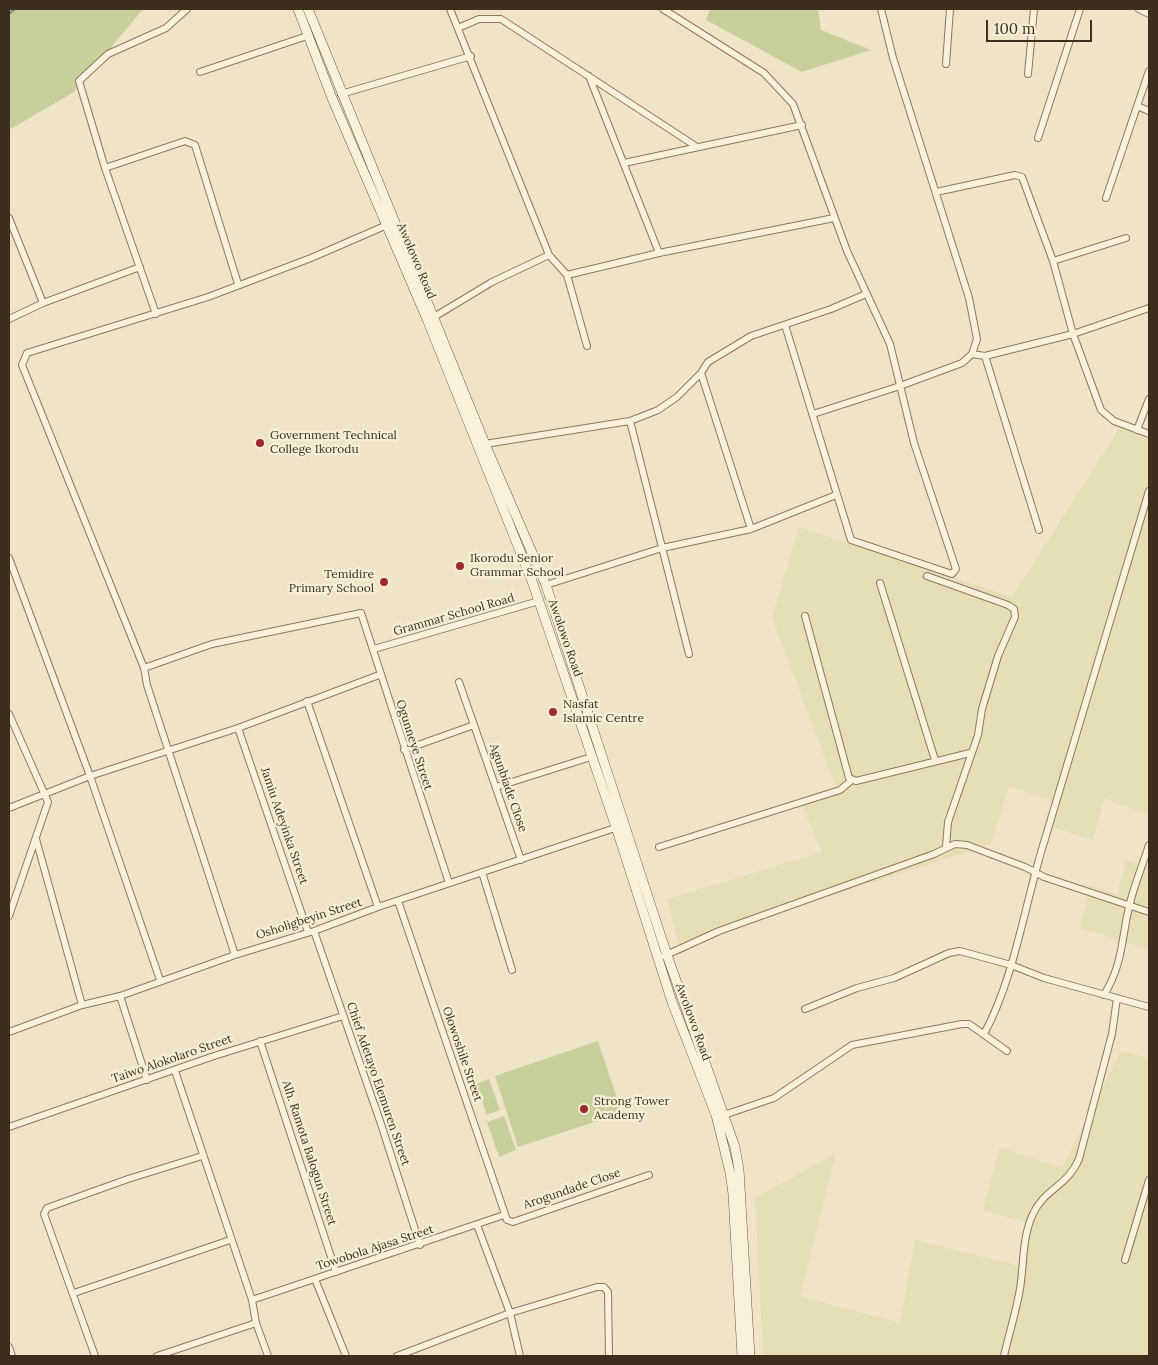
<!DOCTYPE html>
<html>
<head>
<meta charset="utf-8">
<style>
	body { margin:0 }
	#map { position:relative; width:1158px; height:1365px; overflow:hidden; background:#f0e4c8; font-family:Lora,serif }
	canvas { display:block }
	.frame { position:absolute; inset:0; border:10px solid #3d2e20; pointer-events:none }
	.scale { position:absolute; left:986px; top:20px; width:106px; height:22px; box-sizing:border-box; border:2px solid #3d2e20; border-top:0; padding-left:6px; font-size:15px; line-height:18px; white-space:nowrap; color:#3d2e20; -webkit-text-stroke:4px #f7eed8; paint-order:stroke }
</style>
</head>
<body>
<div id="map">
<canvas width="1158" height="1365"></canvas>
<div class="frame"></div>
<div class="scale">100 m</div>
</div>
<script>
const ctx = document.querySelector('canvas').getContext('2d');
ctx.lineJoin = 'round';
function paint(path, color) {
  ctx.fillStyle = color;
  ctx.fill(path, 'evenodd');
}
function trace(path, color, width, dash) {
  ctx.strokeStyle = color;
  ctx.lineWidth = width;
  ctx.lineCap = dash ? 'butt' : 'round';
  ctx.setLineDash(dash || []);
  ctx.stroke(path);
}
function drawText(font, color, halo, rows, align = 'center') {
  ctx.font = font + ' Lora,serif';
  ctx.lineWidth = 4.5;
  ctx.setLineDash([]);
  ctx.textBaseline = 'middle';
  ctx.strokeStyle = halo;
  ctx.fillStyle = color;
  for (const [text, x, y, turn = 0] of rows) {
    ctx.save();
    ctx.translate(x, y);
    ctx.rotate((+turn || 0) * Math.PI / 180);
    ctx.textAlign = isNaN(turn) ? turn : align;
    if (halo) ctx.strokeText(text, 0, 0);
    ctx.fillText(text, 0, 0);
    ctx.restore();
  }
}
const farmland = new Path2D(`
	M1124 421 1149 429V816L1104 798 1093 840 1046 825 1054 801 1009 787 991 844 679 945 667 899 822 852 799 798 836 787 772 618 799 527 1012 597Z
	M1126 860 1149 867V950L1080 928 1090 886 1117 894Z
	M1121 1051 1149 1058V1356H763L755 1198 836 1153 800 1296 900 1323 915 1240 1020 1266 1030 1224 983 1210 1000 1147 1062 1168Z`);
const green = new Path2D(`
	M9 9H143L74 92 9 130Z
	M710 9H818L821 30 871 50 802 72 706 20Z
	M598 1041 622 1113 518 1147 495 1076Z
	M489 1079 500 1110 487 1115 476 1084Z
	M504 1116 516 1150 499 1157 487 1122Z`);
const stream = new Path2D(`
	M9 14 15 9`);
const minor = new Path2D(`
	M450 9 549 255 567 275 587 346
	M663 9 764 73 793 104 847 251 890 344 914 443 956 569 952 574 851 540 785 325
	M1139 9 1149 14
	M458 28 479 19H501L697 147
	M946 64 950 9
	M200 72 307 36
	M1028 74 1034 9
	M589 76 659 253
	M341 94 471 56
	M1137 106 1149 111
	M1038 138 1080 9
	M624 163 802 125
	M105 168 185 141 195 145 238 284
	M936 192 1015 175 1022 177 1053 261 1073 334 1101 410 1114 421 1149 434
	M1106 198 1149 71
	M9 218 43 303
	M1053 261 1126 238
	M567 275 659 253 834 218
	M156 314 105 168 79 81 108 54 166 28 187 9
	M434 317 492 282 549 255
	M9 319 43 303 140 267
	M972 354 985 356 1073 334 1149 308
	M985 356 1039 530
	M701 373 751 529
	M813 414 900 386 962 363 972 354 977 339 969 298 893 58 881 9
	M630 421 689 654
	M1137 430 1149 399
	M485 444 630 421 658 410 677 397 701 373 708 362 751 336 831 309 866 294
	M9 558 90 776 160 980
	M927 576 1008 605 1014 609 1015 617 998 656 982 709 978 735 948 822 946 847
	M880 583 935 760
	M546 585 662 548 751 529 836 495
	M805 616 849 778 856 781 970 753
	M374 649 539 601
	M144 668 212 644 361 613 449 883
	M459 682 521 860
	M307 701 378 907
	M9 714 48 802 9 916
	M238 728 308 932
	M404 750 474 725
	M496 787 591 757
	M9 808 90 776 238 728 379 675
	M36 839 82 1005
	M659 847 840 790 852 780
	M482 872 512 970
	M398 901 507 1220 513 1222 649 1175
	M314 931 381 1124 420 1245
	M235 955 147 685 144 668 22 365 27 353 208 297 311 258 387 225
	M664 956 719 931 934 854 955 844 967 845 1025 867 1044 877 1149 912
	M1104 995C1124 962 1121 938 1130 903 1135 883 1143 864 1149 845
	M120 996 147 1080
	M805 1009 857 988 894 978 949 953 960 951 1011 965 1044 978 1149 1007
	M9 1032 82 1005 120 996 235 955 314 931 378 907 618 827
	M984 1034C1015 977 1025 902 1045 839 1080 724 1114 607 1149 491
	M260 1041 336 1272
	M175 1071 252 1300 256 1323 268 1356
	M724 1115 774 1098 852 1045 962 1024H969L1007 1051
	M9 1127 214 1056 343 1016
	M477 1225 510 1313 520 1356
	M1125 1260 1149 1180
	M315 1279 346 1356
	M74 1293 230 1240
	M252 1300 504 1215
	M9 1347 12 1356
	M95 1356 44 1214 47 1208 128 1179 202 1156
	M157 1356 256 1323
	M397 1356 510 1313 597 1287H604L608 1292 609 1356
	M1004 1356C1009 1334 1016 1312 1020 1289 1024 1264 1022 1237 1033 1214 1044 1189 1067 1187 1079 1159L1112 1034 1117 998`);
const secondary = new Path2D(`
	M298 9 332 98 427 319 532 581 616 827 672 1002 716 1115 730 1172 733 1194 742 1356
	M308 9 485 444 546 585 667 955 735 1147 739 1170 750 1356`);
const markers = [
	[260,443,5,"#9e2a2b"],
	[460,566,5,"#9e2a2b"],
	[384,582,5,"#9e2a2b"],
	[553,712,5,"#9e2a2b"],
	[584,1109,5,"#9e2a2b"]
];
const streetNames = [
	["Awolowo Road",416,261,67],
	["Grammar School Road",454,615,-16],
	["Awolowo Road",565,638,71],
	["Ogunneye Street",414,745,72],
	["Agunbiade Close",508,788,71],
	["Jamiu Adeyinka Street",284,826,71],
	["Osholigbeyin Street",309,919,-18],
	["Awolowo Road",693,1022,70],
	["Olowoshile Street",462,1054,71],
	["Taiwo Alokolaro Street",172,1059,-19],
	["Chief Adetayo Elemuren Street",378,1084,71],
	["Alh. Ramota Balogun Street",309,1153,72],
	["Arogundade Close",572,1189,-19],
	["Towobola Ajasa Street",375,1248,-18]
];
const poiNames = [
	["Government Technical",270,436],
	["College Ikorodu",270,450],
	["Ikorodu Senior",470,559],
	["Grammar School",470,573],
	["Temidire",374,575,"right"],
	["Primary School",374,589,"right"],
	["Nasfat",563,705],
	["Islamic Centre",563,719],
	["Strong Tower",594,1102],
	["Academy",594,1116]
];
paint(farmland, '#e6deb5');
paint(green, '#c9cf9b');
trace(stream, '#6f938a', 2);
trace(minor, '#8d765c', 8);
trace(secondary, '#6f573f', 10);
trace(minor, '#faf1dc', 6);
trace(secondary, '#faf1dc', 9);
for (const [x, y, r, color] of markers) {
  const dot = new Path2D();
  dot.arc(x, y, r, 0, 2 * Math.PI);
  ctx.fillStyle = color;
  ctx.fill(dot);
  trace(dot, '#f7eed8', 2);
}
drawText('12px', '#3d2e20', '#f7eed8', streetNames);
drawText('12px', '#3d2e20', '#f7eed8', poiNames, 'left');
</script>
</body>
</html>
